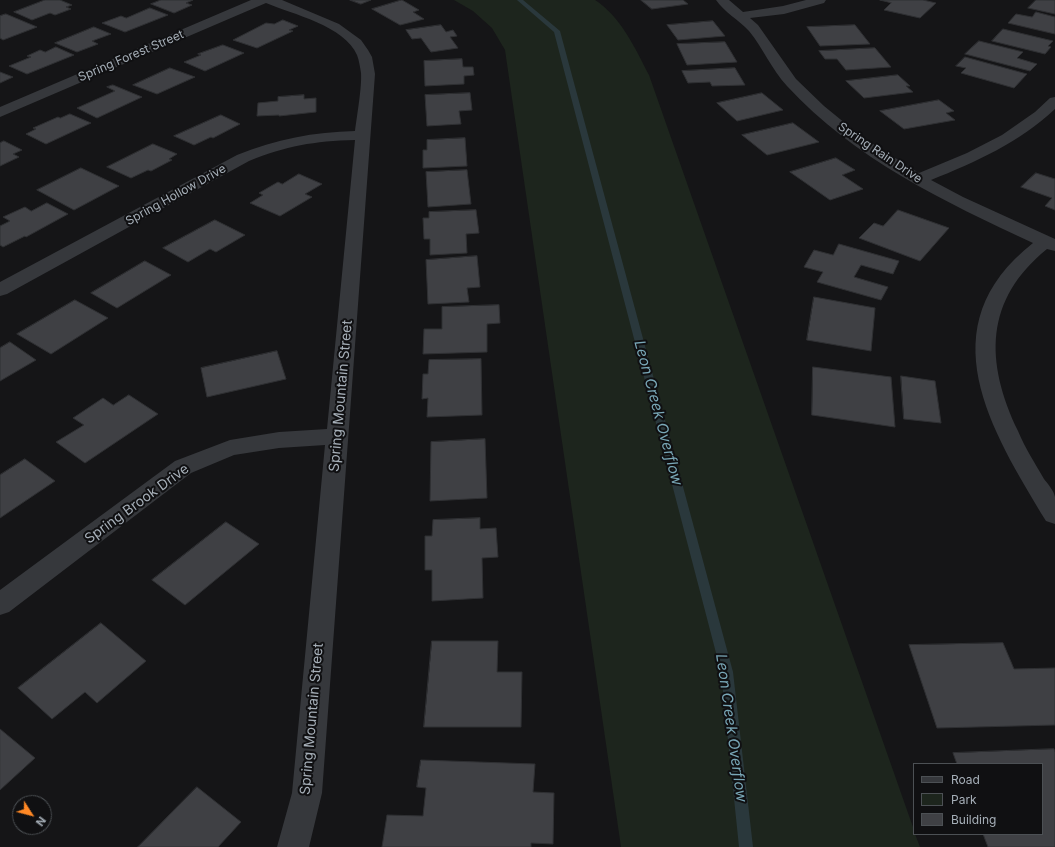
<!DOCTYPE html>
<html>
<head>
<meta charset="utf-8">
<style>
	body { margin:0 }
	#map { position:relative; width:1055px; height:847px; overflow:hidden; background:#151517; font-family:Inter,sans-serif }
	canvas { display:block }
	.legend { position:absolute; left:913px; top:763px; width:130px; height:72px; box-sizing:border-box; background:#101012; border:1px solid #4c5054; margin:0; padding:5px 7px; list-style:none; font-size:12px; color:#a6afb8 }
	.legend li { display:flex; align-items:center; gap:8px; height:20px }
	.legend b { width:20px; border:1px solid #4c5054 }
	.north { position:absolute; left:12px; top:795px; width:40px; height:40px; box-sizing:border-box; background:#101012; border:1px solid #4c5054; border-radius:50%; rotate:126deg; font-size:11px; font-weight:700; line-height:16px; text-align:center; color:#a6afb8 }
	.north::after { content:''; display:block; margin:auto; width:14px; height:18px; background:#ff8825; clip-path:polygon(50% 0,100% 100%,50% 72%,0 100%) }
</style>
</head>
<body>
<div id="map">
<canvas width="1055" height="847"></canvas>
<ul class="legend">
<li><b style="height:5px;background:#36383c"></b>Road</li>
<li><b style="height:11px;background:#1d251d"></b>Park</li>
<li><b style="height:11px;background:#3f4044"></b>Building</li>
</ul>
<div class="north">N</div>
</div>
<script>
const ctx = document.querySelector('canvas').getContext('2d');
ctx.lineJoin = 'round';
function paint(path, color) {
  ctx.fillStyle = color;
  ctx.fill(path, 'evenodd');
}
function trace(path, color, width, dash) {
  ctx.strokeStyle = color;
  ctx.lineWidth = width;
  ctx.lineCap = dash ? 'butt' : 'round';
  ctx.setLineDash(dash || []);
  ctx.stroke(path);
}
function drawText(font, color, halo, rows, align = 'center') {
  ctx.font = font + ' Inter,sans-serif';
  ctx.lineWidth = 4;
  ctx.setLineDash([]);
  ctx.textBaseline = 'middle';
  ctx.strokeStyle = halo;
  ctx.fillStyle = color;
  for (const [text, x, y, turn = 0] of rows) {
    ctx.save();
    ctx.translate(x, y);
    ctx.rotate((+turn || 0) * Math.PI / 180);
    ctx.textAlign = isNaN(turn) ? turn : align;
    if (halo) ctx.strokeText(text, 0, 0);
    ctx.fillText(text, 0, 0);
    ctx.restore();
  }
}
const green = new Path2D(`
	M454 0H595C621 17 635 48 649 75L914 830V834H915L920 847H621L505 50 492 28 473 11Z`);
const stream = new Path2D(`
	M517 0H523L560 31 733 672 753 847H739L721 672 554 32Z`);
const building = new Path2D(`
	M45 0H60L72 5 66 7 71 9 55 15 50 13 32 20 14 12Z
	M161 0H193L186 3 192 5 174 13 151 4Z
	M350 0H371L361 4Z
	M402 0 419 10 413 12 424 19 400 25 372 9Z
	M641 0H683L688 4 652 9Z
	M880 0H923L936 3 920 18 884 10 891 3Z
	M1036 0H1055V14L1028 8Z
	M150 8 168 15 125 32 102 23 121 16 126 18Z
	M1036 12 1055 17V34L1008 23 1016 14 1032 17Z
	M6 14 37 27 3 40 0 38V16Z
	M283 20 298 26 289 30 293 31 257 48 233 40 266 23 274 24Z
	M713 21 725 36 678 40 667 25Z
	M441 25 446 32 453 30 457 36 450 37 458 48 431 52 421 38 412 39 406 30Z
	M855 25 870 44 820 46 807 27Z
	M94 27 111 34 92 41 98 44 77 52 55 43Z
	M1003 29 1053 41 1048 46 1051 47 1045 54 992 41Z
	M979 41 1023 52 1017 58 1037 64 1030 71 965 54Z
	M725 42 737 62 687 65 677 44Z
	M223 45 244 53 205 71 184 62 201 55 198 54Z
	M56 47 74 55 27 74 9 66 31 57 27 56 40 50 45 52Z
	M875 48 891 67 846 70 837 59H825L819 51Z
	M965 57 1027 74 1014 88 961 73 966 68 956 66Z
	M462 59 463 67H473L474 75 464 76V84L425 86 424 61Z
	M170 68 195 77 157 94 133 85Z
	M735 68 745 85 712 86 710 82 688 83 682 71Z
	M0 72 13 77 0 83Z
	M898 75 910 86H906L913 92 864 98 846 81Z
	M113 85 142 97 97 118 77 108 115 91 107 87Z
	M470 93 472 110 459 111 461 124 427 126 425 95Z
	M762 93 783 110 737 121 717 103Z
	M304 95V99L316 98V112L279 116V115L257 116 258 103 278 101V97Z
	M939 100 954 111 946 113 955 120 904 129 880 111Z
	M70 114 91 123 46 144 26 134 36 129 33 128 58 117 60 118Z
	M221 115 240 124 213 138 211 137 194 145 174 136Z
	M793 123 819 142 767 155 742 135Z
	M465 138 467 166 423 168V150H427V140Z
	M4 141 22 150 13 154 19 157 0 166V143Z
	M153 144 177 154 169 159 172 160 151 171 148 170 131 178 107 167Z
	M836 158 855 170 842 175 863 189 830 200 790 172Z
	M81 168 119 186 74 210 37 190Z
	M467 170 471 204 428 207 426 172Z
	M1036 173 1055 179V210L1045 206 1052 198 1021 187Z
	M299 174 322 184 305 194 312 197 280 216 250 203 263 195 259 193 278 182 282 184Z
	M47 203 68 214 26 237 25 236 3 247 0 245V226L10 221 3 217 25 207 31 211Z
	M476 210 479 233 466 234 467 253 430 255V239H424L423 218H429V212Z
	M898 210 949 228 920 261 859 238 874 223 883 226Z
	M215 220 245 235 216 252 210 249 188 262 163 248Z
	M839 244 899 261 893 274 861 265 854 277 888 287 881 300 817 282 823 272 804 267 814 250 833 255Z
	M477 256 480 287 467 288 469 302 428 304 426 260Z
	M145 261 171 275 117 308 91 293Z
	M814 297 875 308 871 351 807 340Z
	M75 300 108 318 51 354 17 334Z
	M499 305 500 323 487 324V352L423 354 424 329H442V307Z
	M10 342 36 360 0 381V348Z
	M277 351 286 379 207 397 201 368Z
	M481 359 482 415 427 417 428 398 422 399 423 374H428L429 360Z
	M813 367 891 377 895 427 812 415Z
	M901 376 935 381 941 423 904 419Z
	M129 395 158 414 85 463 56 442 84 425 73 418 103 398 113 405Z
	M485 439 487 498 430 501 431 442Z
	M25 459 55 481 0 518V475Z
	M480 518V529L496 528 498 557 482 558 483 598 432 601V570H425V536H432L433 520Z
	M226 522 259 544 185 605 152 580Z
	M101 623 146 661 97 703 85 692 52 719 18 688Z
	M432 641H498L497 672H522L521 727H424Z
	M1003 643 1014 669 1055 668V725L937 728 909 645Z
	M0 729 35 758 0 790Z
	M1054 749 1055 752V847H988L983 834H1042V764H957L953 753Z
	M421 760 535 764 533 792 554 793 553 844 531 843V847H382L387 815 423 816 426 788 417 787Z
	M197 787 241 822 218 847H138Z`);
const street = new Path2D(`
	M251 0H282L339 24 361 40 368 50 372 57 375 74 322 793 309 847H277L292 793 325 445 279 448 234 455 191 473 9 612 0 615V590L175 461 230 440 279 432 327 429 355 140C314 141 286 146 249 161L7 294 0 296V282L237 155C276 139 314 132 355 131 357 115 362 87 361 73 360 67 359 60 357 55 345 26 292 14 266 3L0 117V107Z
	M716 0H729L743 12 783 6 806 0H826L824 3 784 14 750 18 758 25 796 79 824 106 862 137 919 173 967 153 1002 135 1035 112 1050 98 1055 97V109C1020 142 976 162 931 180L963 197 1055 239V251L1047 249C984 300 985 362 1018 431 1025 448 1035 463 1044 479 1048 484 1054 491 1055 497 1055 506 1055 515 1055 524L1046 521C991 430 926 327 1033 243 945 202 854 159 787 86 772 70 763 48 749 31 739 20 724 12 716 0Z`);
const farStreetnames = [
	["Spring Forest Street",131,56,-23],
	["Spring Rain Drive",880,153,34],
	["Spring Hollow Drive",176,195,-29]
];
const streetNames = [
	["Spring Mountain Street",341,396,-85],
	["Spring Brook Drive",137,504,-36],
	["Spring Mountain Street",312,719,-85]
];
const waterNames = [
	["Leon Creek Overflow",658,413,75],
	["Leon Creek Overflow",731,728,82]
];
paint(green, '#1d251d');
paint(stream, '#2a383c');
paint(building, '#3f4044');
trace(building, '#2f3033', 1);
paint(street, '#36383c');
drawText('12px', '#a6afb8', '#101012', farStreetnames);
drawText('14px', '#a6afb8', '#101012', streetNames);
drawText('italic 15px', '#79a7b7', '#101012', waterNames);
</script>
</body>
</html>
